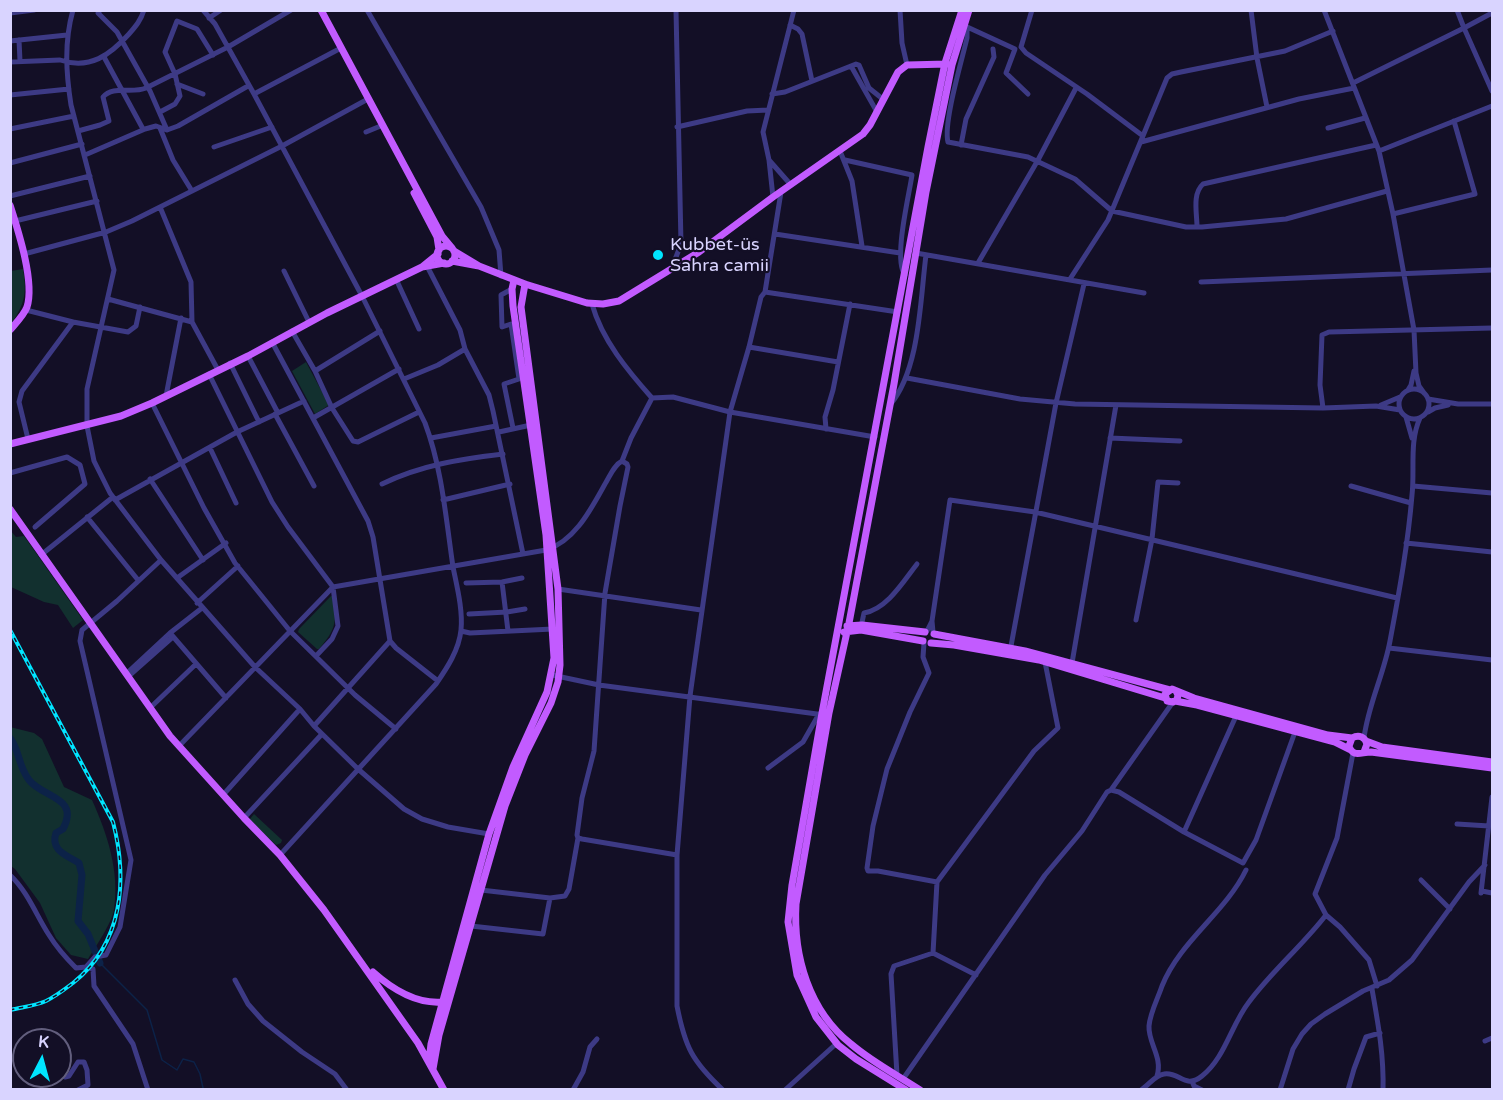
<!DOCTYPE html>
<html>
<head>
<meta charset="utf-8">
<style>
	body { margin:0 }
	#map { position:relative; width:1503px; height:1100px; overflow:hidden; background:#130f26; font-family:"Varela Round",sans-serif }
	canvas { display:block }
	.frame { position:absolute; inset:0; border:12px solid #d9d4ff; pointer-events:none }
	.north { position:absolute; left:12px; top:1028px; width:60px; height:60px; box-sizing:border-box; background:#130f26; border:2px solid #625e7d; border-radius:50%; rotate:6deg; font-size:16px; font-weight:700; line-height:24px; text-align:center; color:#d9d4ff }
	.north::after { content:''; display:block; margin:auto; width:21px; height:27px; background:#00e5ff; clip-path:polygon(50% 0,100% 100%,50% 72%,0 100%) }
</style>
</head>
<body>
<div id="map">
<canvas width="1503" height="1100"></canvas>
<div class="frame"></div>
<div class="north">K</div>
</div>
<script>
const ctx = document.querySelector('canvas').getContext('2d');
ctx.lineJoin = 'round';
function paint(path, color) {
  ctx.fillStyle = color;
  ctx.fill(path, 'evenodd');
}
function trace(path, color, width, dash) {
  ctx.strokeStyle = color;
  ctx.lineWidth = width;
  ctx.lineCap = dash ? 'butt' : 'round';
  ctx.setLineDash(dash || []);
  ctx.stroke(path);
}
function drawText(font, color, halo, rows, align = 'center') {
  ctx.font = font + ' "Varela Round",sans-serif';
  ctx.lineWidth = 4.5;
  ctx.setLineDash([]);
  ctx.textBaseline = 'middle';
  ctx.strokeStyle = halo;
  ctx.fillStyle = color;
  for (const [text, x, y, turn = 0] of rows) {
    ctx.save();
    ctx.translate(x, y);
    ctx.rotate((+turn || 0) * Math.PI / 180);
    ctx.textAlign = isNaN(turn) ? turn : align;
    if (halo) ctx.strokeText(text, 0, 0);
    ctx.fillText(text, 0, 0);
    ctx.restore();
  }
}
const green = new Path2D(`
	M23 269C27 293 25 304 11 324V271Z
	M306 362 329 405 315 414 292 371Z
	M10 530 16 537 24 536 83 620 73 628 58 605 44 602 11 587Z
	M331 596H334C336 623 337 628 319 649H317L298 632 299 629Z
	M10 727 34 733 42 739 64 787 92 800C107 833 120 872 114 909 112 923 96 946 88 959L71 955 56 938 40 903 15 869 11 866Z
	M254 814 282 840 281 843 276 845 249 820Z`);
const stream = new Path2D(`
	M100 963 147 1010 162 1060 177 1070 183 1059 194 1062 200 1074 203 1088 206 1090`);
const river = new Path2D(`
	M10 738C20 751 18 766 29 780 43 798 80 797 63 829L56 833C50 850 66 855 79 863L82 875 78 921 88 934 100 963`);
const minor = new Path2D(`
	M73 10C64 42 66 73 71 105L114 270 87 389V426L94 461 110 493 161 560 255 667 300 709 314 726 358 769 404 809 422 819 448 827 489 834
	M100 10 98 13 117 32 150 91 167 130
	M203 10 215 24 254 94 362 296 425 423C442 468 446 519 453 567 457 587 463 610 461 630 459 650 447 668 436 684L280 855
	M367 10 481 207 499 250 501 276
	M900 10 902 43 907 65
	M1032 10 1021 47 1026 53 1087 94 1143 136
	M1251 10 1257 58 1267 107
	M1324 10 1379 151 1393 214 1414 330 1416 373 1419 386 1424 393
	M10 13 34 10
	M1492 13 1464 28 1492 91
	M209 18 221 10
	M790 25 798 29 802 34 812 81
	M965 26 1015 49 1006 73 1028 94
	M963 27 967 31V38C962 60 943 123 948 142L1028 157 1075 179 1112 211 1186 227H1202L1286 219 1387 191
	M19 40 20 61
	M10 41 67 35
	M104 57 143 129
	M10 62 60 60C90 70 110 55 129 34 136 26 141 20 144 10
	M851 66 877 112
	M1353 83 1464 28 1457 10
	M177 84 203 94
	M254 94 341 48
	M772 94 785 92 856 64 859 65 869 88 884 100
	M10 95 69 89
	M160 112 175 104 180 96 175 74 165 52 177 21 197 29 213 55
	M677 127 747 111 768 110
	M160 128 173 160 192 191
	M1328 128 1365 118
	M10 129 74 116
	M78 131 100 125 109 121 103 97C113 85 132 94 146 88L228 47 291 10
	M366 132 383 125
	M1141 142 1299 99 1354 88
	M961 145 966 119 994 57 993 49
	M214 147 272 127
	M840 151 852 181 862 246
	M1379 151 1492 106
	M85 155 145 129 156 126 167 130 178 126 248 86
	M769 160 763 132 794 10
	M845 160 912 175C909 196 893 260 905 275
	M10 163 82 144
	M10 196 90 176
	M773 197 769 160 791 185
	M160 207 191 282 192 322 218 370
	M1393 214 1475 194 1454 121
	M15 221 97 201
	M1197 227C1197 213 1192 194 1203 184L1376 145
	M775 234 900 253
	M916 253 1144 293
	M24 254 106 232 132 221 282 146 368 99
	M978 263 1038 160 1076 88
	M427 266 460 330 465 349
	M671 270 681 244 676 10
	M284 271 309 322
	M396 279 419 329
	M1070 279 1108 220 1167 78 1172 74 1181 72 1285 51 1333 31
	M1201 282 1492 270
	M512 289 501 295 502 327 511 324 519 379 504 384 513 428
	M765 292 898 312
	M108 299 192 322
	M592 304C602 340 628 371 652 398L673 397 730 412 875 437
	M26 310 73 322
	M292 331 315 371 332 408 353 441 358 442 419 412
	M272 342 368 521 373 537 390 641 396 648 438 681
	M749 347 838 362
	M248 356 278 413
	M230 363 259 422
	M315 371 380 331
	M209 374 272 502 288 527 333 587 338 626 332 639 316 656
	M907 378 1020 399 1075 404 1323 408 1376 406 1400 410
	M404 379 438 365 465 349 489 395 493 411 523 554
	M1399 404a15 15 0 1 1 30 0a15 15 0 1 1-30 0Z
	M1408 390 1411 385 1414 371
	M166 396 181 318
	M1428 399 1458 404H1492
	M152 403 204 508 235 563 290 631 355 695 396 729
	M890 405C920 369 920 301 926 255
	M1381 405 1400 397
	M1323 408 1320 385 1322 335 1329 332 1492 328
	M1428 412 1435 408 1448 405
	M275 414 314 486
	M1406 417 1412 438
	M313 418 399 369
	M826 429 825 417 833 390 850 304
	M499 432 531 425
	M431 438 496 426
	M1110 438 1180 441
	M28 439 19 402 22 391 73 322 128 332 136 326 140 307
	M210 448 236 503
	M622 461 631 438 652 398
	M10 473 67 457 80 465 85 484 35 527
	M150 479 203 560
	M382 484C421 465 461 459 503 454
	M1351 486 1411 503
	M1413 486 1492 493
	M115 500 237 432 304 401
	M443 500 510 484
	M87 517 138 580
	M1406 543 1492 552
	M41 555 113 497
	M177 578 226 543
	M502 582 508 631
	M466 583 502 582 522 578
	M558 589 701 610
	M197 603 238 566
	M469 614 507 612 525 609
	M1136 620 1152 539 1158 482 1178 483
	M932 621 950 500 1035 512 1397 598
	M861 627 864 613C887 609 903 582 917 564
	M461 631 470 633 553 629
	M927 631 932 621 933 632
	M170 633 226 698
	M924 643 923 657 929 673 910 712 887 769 873 826 867 868 868 871H878L937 882
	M1011 646 1056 403 1084 284
	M1389 648 1492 660
	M1072 663 1116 405
	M127 673 170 633 202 608
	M552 675 599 685 817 714
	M129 676 173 637
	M151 707 196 664
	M1236 716 1184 832 1243 863 1256 840 1295 732
	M314 726 390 641
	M1364 738C1368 705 1384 674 1390 641 1399 593 1408 544 1412 495 1415 470 1409 442 1420 418
	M179 746 333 587 546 550C575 541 591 509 605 484 610 476 614 465 622 461L627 464 628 467 620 506 605 593 594 751 582 798 577 835 578 838 582 839 677 855
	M1353 753 1337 838 1315 894 1326 915 1340 927 1369 960 1377 986
	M768 768 803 742 819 714
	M1111 790 1173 702
	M223 795 300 709
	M244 818 322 734
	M1457 824 1489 826
	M10 875C28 892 36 915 49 935 57 948 66 958 76 968L86 967 93 969 94 986 133 1044 148 1090
	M1421 880 1450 909
	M481 890 550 898 565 896 569 889 578 838
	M1482 891 1492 893
	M1481 893 1492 797
	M471 926 543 934 550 898
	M933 953 937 882 1034 751 1058 728 1045 662
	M86 967 95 957 106 955 120 927 131 860 80 641 82 630 117 601 161 560
	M235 980 248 1004 263 1021 302 1052 335 1074 347 1090
	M1372 989C1378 1023 1384 1055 1383 1090
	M1485 1041 1492 1038
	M897 1075 891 974 894 966 933 953 976 975
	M1157 1076C1163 1057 1148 1043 1149 1026 1150 1013 1158 998 1162 986 1180 941 1225 913 1246 870
	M65 1077 69 1076 78 1062H84L87 1070 88 1085 78 1090
	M903 1079 1045 875 1082 831 1107 792 1111 790 1119 792 1184 832
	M1192 1081 1194 1086 1202 1090
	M573 1090 583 1072 590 1047 597 1039
	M723 1090C692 1061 685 1047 677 1006V855L690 696 730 412 749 347 761 297 765 292 781 192
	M785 1090 837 1043
	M1141 1090C1149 1085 1155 1075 1164 1074 1179 1071 1185 1090 1202 1076 1225 1058 1231 1025 1249 1002 1272 971 1302 946 1326 915
	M1280 1090 1293 1049 1302 1034 1311 1024 1325 1014 1363 991 1389 980 1412 960 1469 882 1485 865
	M1348 1090 1354 1069 1366 1037 1380 1033`);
const major = new Path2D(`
	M321 10 442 236 452 248
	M414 193 437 237 439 250
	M10 205C18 230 35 282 27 307 24 315 16 323 10 330
	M437 255a9 9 0 1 1 18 0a9 9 0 1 1-18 0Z
	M438 254 422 267 444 263
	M452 261 479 266 454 251
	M479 266 525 284 587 303 603 304 619 301 699 252 773 197 863 134 870 125 898 72 907 65 947 64
	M10 444 121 416 152 403 248 356 327 313 422 267
	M10 509 170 736 244 818 280 855 324 910 418 1043 444 1090
	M847 626 862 625 925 632
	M844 632 861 630 923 641
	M934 634 1025 651 1170 690
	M931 643 954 645 1039 660 1165 698
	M1176 691 1178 695 1177 700 1173 702 1167 701 1165 694 1172 689 1194 698 1328 735 1352 738
	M1175 701 1197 705 1335 742 1349 749
	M1366 741 1382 747 1492 762
	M1364 752 1367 744C1365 737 1359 734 1352 738L1349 746C1353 758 1361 752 1371 752L1492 768
	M373 972C392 989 416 1004 442 1002
	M429 1061 431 1044 489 834 513 767 547 692 554 658 546 535 513 306 512 289 514 280
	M433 1069 439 1035 505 806 525 755 551 703 558 682 560 665 558 589 521 307 525 284
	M906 1090 856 1059 838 1045 816 1017 797 975 788 922 792 885 822 713 928 147 945 63 962 10
	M920 1090C897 1075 872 1062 851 1044 809 1011 793 956 796 904L829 713 849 623 894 384 926 192 952 65 969 10`);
const rail = new Path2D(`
	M10 630 113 822C128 880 123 943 73 983 65 989 56 996 46 1001 35 1006 22 1007 10 1010`);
const markers = [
	[658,255,6,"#00e5ff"]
];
const poiNames = [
	["Kubbet-üs",670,245],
	["Sahra camii",670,266]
];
paint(green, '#12302f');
trace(stream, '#0c2248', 1.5);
trace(river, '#0c2248', 7);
trace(minor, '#3d3a85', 5);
trace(major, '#c25bff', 7);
trace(rail, '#00e5ff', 4);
trace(rail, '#130f26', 1.5, [4.5]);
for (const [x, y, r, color] of markers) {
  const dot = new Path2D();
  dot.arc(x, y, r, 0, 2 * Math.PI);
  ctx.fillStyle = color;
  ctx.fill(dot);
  trace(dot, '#130f26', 2);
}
drawText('18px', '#d9d4ff', '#130f26', poiNames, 'left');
</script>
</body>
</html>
